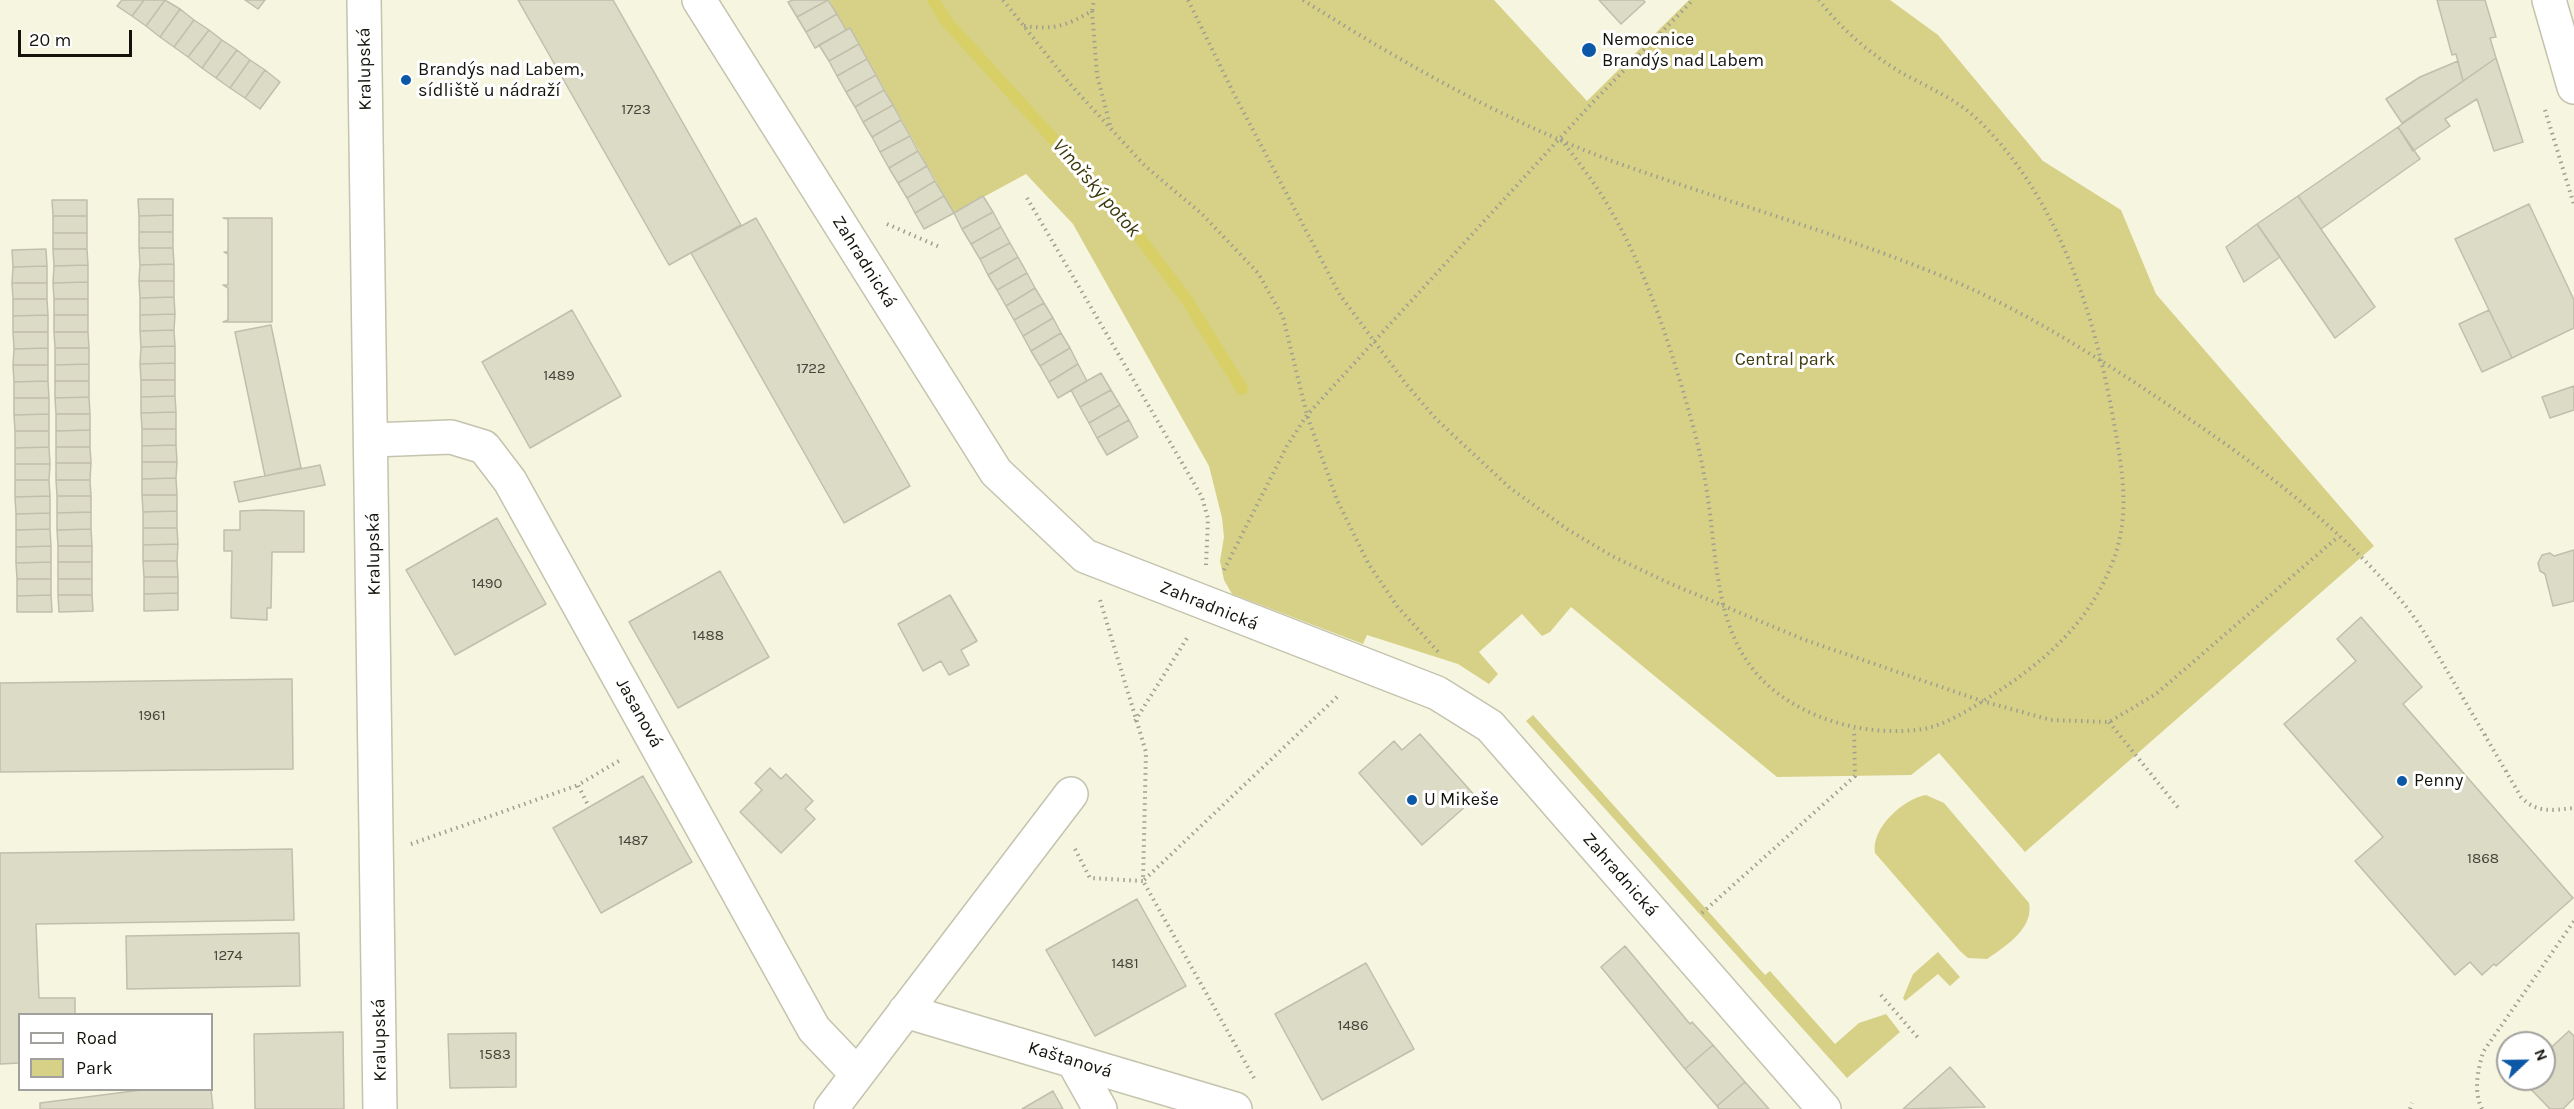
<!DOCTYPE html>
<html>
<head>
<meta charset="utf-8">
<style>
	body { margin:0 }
	#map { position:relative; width:2574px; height:1109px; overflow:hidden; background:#f6f5e0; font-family:Karla,sans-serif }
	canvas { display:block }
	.legend { position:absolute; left:18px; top:1013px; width:195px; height:78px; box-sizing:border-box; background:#fff; border:2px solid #a1a09d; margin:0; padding:8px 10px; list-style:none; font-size:18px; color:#13120b }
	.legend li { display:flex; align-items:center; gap:12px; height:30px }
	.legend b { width:30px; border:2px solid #a1a09d }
	.north { position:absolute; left:2496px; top:1031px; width:60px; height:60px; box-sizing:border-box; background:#fff; border:2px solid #a1a09d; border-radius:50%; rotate:68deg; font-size:16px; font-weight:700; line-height:24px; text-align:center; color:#13120b }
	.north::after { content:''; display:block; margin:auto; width:21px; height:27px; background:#0c58a7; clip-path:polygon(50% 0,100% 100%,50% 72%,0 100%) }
	.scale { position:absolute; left:18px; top:30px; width:114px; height:27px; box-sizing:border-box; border:3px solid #13120b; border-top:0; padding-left:8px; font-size:18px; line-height:21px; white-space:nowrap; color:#13120b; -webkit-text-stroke:4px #fff; paint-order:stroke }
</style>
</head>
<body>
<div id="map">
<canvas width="2574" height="1109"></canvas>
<ul class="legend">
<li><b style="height:8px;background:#fff"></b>Road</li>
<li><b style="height:16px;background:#d6d187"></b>Park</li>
</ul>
<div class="north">N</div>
<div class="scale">20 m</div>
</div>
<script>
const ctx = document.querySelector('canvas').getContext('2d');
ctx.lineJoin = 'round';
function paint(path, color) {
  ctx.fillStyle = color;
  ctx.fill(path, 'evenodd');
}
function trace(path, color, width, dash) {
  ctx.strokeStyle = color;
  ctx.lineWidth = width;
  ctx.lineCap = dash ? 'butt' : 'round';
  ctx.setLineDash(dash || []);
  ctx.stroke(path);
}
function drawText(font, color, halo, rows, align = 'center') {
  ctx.font = font + ' Karla,sans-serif';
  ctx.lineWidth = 6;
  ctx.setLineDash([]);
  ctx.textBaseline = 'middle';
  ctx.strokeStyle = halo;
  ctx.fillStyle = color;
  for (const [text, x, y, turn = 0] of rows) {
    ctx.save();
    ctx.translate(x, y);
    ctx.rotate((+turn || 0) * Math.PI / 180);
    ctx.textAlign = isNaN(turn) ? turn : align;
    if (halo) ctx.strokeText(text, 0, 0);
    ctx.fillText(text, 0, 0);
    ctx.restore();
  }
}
const green = new Path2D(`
	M829 0H1494L1587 101 1689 0H1890L1938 35 2043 161 2121 210 2156 294 2374 546 2025 852 1939 753 1911 775 1777 777 1571 607 1550 632 1542 636 1522 614 1479 652 1498 674 1489 684 1458 664 1367 635 1363 644 1232 594 1224 580 1220 561 1224 537 1222 518 1209 466 1073 224 1026 174 954 213 850 28 846 30Z
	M1533 715 1765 975 1770 971 1835 1044 1859 1023 1886 1014 1900 1032 1847 1078 1526 721Z
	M1926 795 1944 803 2029 903C2034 928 2006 946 1987 959L1968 958 1960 951 1875 853C1871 828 1903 799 1926 795Z
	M1938 952 1960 977 1950 986 1938 974 1905 1001 1903 998 1913 974Z`);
const stream = new Path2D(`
	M933 0 947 22 1124 217 1187 300 1242 389`);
const building = new Path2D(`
	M122 0H144L132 16 117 6Z
	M144 0H165L146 26 132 16Z
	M165 0 180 9 160 37 146 26Z
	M245 0H265L258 9Z
	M518 0H613L741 225 669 265Z
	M793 0H828L797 17 788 2Z
	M828 0 837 14 806 32 797 17Z
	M1599 0H1643L1645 2 1621 24Z
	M2437 0H2485L2496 37 2490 38 2496 58 2463 81 2456 54 2452 55Z
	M180 9 194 20 174 47 160 37Z
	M837 14 846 30 815 48 806 32Z
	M194 20 209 30 188 57 174 47Z
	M850 28 859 44 829 61 819 45Z
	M209 30 222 40 202 68 188 57Z
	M222 40 237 50 216 78 202 68Z
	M859 44 867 59 837 76 829 61Z
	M237 50 250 60 230 88 216 78Z
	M2496 58 2523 142 2494 151 2477 99 2445 119 2450 126 2413 151 2398 127Z
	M867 59 876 75 846 92 837 76Z
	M250 60 265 70 245 98 230 88Z
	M2458 61 2463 81 2402 123 2386 99 2420 77Z
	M265 70 280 82 260 109 245 98Z
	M876 75 884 90 855 107 846 92Z
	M884 90 893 105 863 122 855 107Z
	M893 105 901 120 872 137 863 122Z
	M901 120 910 136 880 152 872 137Z
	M2398 127 2420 159 2321 229 2298 196Z
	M910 136 918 151 889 168 880 152Z
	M918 151 927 166 898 183 889 168Z
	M927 166 935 181 907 198 898 183Z
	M935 181 944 196 915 213 907 198Z
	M944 196 954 213 924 229 915 213Z
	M983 196 993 212 962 229 954 213Z
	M2298 196 2375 307 2335 338 2257 224Z
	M138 199H173V215L139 216Z
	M52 200H87V216H53Z
	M2529 204 2574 300V328L2512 358 2455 239Z
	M993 212 1001 227 971 244 962 229Z
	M173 215V232H139V216Z
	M53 216H87V233H53Z
	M223 218H272V322H223L228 320V288L223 285H228V254L224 252H228V219Z
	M756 218 910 486 844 523 691 253Z
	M2257 224 2280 257 2244 282 2226 247Z
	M1001 227 1010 243 980 259 971 244Z
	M139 232H173V248H139Z
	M53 233H87V249H53Z
	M1010 243 1018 257 988 275 980 259Z
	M139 248H173L174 264 140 265Z
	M46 249 47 266 13 267 12 250Z
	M53 249H87L88 265 54 266Z
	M1018 257 1027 273 997 290 988 275Z
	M174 264V281H139L140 265Z
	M88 265V282L53 283 54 266Z
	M47 266V283H12L13 267Z
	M1027 273 1035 288 1006 306 997 290Z
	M139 281H174V297L140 298Z
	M88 282V299H54L53 283Z
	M12 283H47V299H13Z
	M1035 288 1044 303 1014 320 1006 306Z
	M174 297 175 314 140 315V298Z
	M13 299H47L48 315 13 316Z
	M54 299H88V315H54Z
	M1044 303 1053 318 1023 336 1014 320Z
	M572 310 621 396 530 448 482 362Z
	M2489 310 2512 358 2482 372 2459 324Z
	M175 314 174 330 140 331V315Z
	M48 315V332H13V316Z
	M54 315H88V332H54Z
	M1053 318 1061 333 1031 351 1023 336Z
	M271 325 301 468 265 476 235 332Z
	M174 330 175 346 141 347 140 331Z
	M13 332H48V348L14 349Z
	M54 332H88L89 348H55Z
	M1061 333 1070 348 1040 366 1031 351Z
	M175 346V363L140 364 141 347Z
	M48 348V365H13L14 349Z
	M55 348H89V364L55 365Z
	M1070 348 1078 364 1049 382 1040 366Z
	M175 363V380H141L140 364Z
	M89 364V381H55V365Z
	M1078 364 1087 381 1058 398 1049 382Z
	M13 365H48V381L14 382Z
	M1101 373 1111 390 1080 407 1071 390Z
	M141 380H175V396L141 397Z
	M48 381 49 398H14V382Z
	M55 381H89V397L55 398Z
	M2574 386V410L2550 418 2542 397Z
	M1111 390 1120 405 1089 423 1080 407Z
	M175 396 176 412 141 413V397Z
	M89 397 90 414H56L55 398Z
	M14 398H49V414L14 415Z
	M1120 405 1129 420 1097 438 1089 423Z
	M176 412V429H142L141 413Z
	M49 414V431H15L14 415Z
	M56 414H90V430L56 431Z
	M1129 420 1138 437 1107 455 1097 438Z
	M142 429H176V445L142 446Z
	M90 430V447H56V431Z
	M15 431H49V447L15 448Z
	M176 445 177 462H142V446Z
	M49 447 50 464H15V448Z
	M56 447H90L91 463H56Z
	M142 462H177L176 478 142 479Z
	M56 463H91L90 480H56Z
	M15 464H50L49 480H15Z
	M320 465 325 485 239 502 234 482Z
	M176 478 177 495H142V479Z
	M15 480H49L50 496 15 497Z
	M56 480H90L91 496H57Z
	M142 495H177V511L143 512Z
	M50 496V513L16 514 15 497Z
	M57 496H91V512L57 513Z
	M262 510 304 511V552H272L271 608H267V620L231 618 232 551H224V530H240V511Z
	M177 511V528H143V512Z
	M91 512V529L57 530V513Z
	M50 513V529L16 530V514Z
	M497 518 546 604 455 655 406 570Z
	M143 528H177L178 544 143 545Z
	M50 529 51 546 16 547V530Z
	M91 529 92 546H58L57 530Z
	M178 544 177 561H143V545Z
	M51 546V562L16 563V547Z
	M58 546H92V562H58Z
	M2574 550V601L2553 606 2545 574 2540 571 2538 563 2542 555 2550 553 2554 556Z
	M143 561H177L178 577H144Z
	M51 562V579H17L16 563Z
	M58 562H92V579H58Z
	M720 571 769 657 678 708 629 622Z
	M144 577H178V593L144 594Z
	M17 579H51V595L17 596Z
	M58 579H92V595H58Z
	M178 593V610L144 611V594Z
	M51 595 52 612H17V596Z
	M58 595H92L93 611 59 612Z
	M950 595 977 641 961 650 969 665 949 675 941 661 923 671 898 624Z
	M2361 617 2422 687 2403 704 2573 898 2496 966 2494 964 2482 975 2470 962 2455 975 2355 861 2383 837 2284 724 2356 661 2337 639Z
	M292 679 293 769 0 772V683Z
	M1420 734 1476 797 1422 845 1359 773 1394 741 1402 750Z
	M770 768 781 779 786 774 813 801 805 809 815 819 781 853 740 812 762 790 755 783Z
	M643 776 692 862 601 913 553 828Z
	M292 849 294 920 36 924 39 998H75V1014H20V1063L0 1064V853Z
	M1137 899 1186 986 1095 1036 1046 950Z
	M299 933 300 986 127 989 126 936Z
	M1625 946 1690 1024 1692 1022 1713 1045 1685 1069 1601 967Z
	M1366 963 1414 1049 1322 1100 1275 1014Z
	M2569 1031 2574 1036V1098L2563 1109H2550L2521 1079H2544V1054Z
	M343 1032 344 1109H255L254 1034Z
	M516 1033V1087L450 1088 448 1034Z
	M1713 1045 1745 1082 1717 1106 1685 1069Z
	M1950 1067 1985 1107 1903 1109Z
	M1745 1082 1769 1109H1719L1717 1106Z
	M141 1090H211L213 1109H40V1103Z
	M1053 1091 1063 1109H1022Z`);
const path = new Path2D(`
	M1003 0 1070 84 1145 166 1202 214 1258 273 1283 317 1307 415 1337 500 1368 563 1397 606 1441 655
	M1188 0 1234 94 1340 295 1406 384 1436 419 1510 488 1567 529 1612 556 1669 583 1805 640 1982 701 2051 720 2109 722 2156 694 2339 536
	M1303 0C1404 64 1510 124 1623 165 1734 204 1847 236 1956 282 2027 313 2094 355 2158 398 2246 456 2331 518 2400 599 2419 621 2434 649 2449 674 2473 715 2497 756 2521 797 2537 814 2553 810 2574 808
	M1092 11 1097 75 1110 125
	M1024 26C1054 30 1066 26 1092 11L1094 0
	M2545 110 2574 205
	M1561 139C1578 162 1596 184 1610 209 1647 272 1670 345 1690 415 1698 443 1704 471 1708 499 1718 566 1715 640 1771 688 1811 722 1872 737 1923 729 1940 726 1956 717 1970 709 2030 673 2084 633 2111 566 2131 519 2123 472 2114 423 2095 315 2058 195 1975 117 1954 98 1927 87 1902 73 1870 54 1841 29 1819 0
	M1027 198 1202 497 1208 519 1206 565
	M887 224 942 248
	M1224 570 1287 446 1307 415 1593 102 1693 0
	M1135 721 1189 635
	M2109 722 2180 810
	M587 803 578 785 622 759
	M411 844 578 785
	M1075 849 1090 878 1143 881 1146 752 1100 600
	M1702 913 1855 776 1854 729
	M1881 995 1920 1040
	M1254 1078 1143 881 1339 695
	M2410 1109 2412 1103
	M2482 1109C2473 1091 2478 1070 2483 1052L2574 921`);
const minor = new Path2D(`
	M364 0 380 1109
	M699 0 996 472 1085 556 1437 693 1490 726 1824 1109
	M372 440 451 437 484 447 510 481 814 1029 856 1073
	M905 1011 1235 1109
	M1073 1061 1100 1109
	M831 1109 1071 794`);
const secondary = new Path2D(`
	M2549 0 2574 87`);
const markers = [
	[1589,50,8,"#0c58a7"],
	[406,80,6,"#0c58a7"],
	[2402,781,6,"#0c58a7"],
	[1412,800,6,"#0c58a7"]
];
const numberNames = [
	["1723",636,110],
	["1722",811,369],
	["1489",559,376],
	["1490",487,584],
	["1488",708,636],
	["1961",152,716],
	["1487",633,841],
	["1868",2483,859],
	["1274",228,956],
	["1481",1125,964],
	["1486",1353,1026],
	["1583",495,1055]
];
const poiNames = [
	["Nemocnice",1602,40],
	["Brandýs nad Labem",1602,61],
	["Brandýs nad Labem,",418,70],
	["sídliště u nádraží",418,91],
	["Penny",2414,781],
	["U Mikeše",1424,800]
];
const streetNames = [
	["Kralupská",365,69,-91],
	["Zahradnická",864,262,58],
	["Kralupská",374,554,-91],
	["Zahradnická",1209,606,22],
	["Jasanová",639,713,61],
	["Zahradnická",1620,875,49],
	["Kralupská",380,1040,-91],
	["Kaštanová",1070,1060,17]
];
const parkNames = [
	["Central park",1785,360]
];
const waterNames = [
	["Vinořský potok",1096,188,49]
];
paint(green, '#d6d187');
trace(stream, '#d8d066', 12);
paint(building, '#dcdbc6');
trace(building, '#c0bfab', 1.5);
trace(minor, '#c4c3ae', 36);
trace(secondary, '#c4c3ae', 36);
trace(path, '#a09f8f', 4, [1.5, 4.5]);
trace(minor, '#fff', 33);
trace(secondary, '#fff', 33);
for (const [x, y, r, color] of markers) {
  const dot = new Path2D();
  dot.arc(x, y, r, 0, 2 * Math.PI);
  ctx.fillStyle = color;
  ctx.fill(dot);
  trace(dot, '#fff', 2);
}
drawText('15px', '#45443a', null, numberNames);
drawText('18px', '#13120b', '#fff', poiNames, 'left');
drawText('18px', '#13120b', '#fff', streetNames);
drawText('18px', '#3d3a0c', '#fff', parkNames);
drawText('italic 20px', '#3d3a0c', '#fff', waterNames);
</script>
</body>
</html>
